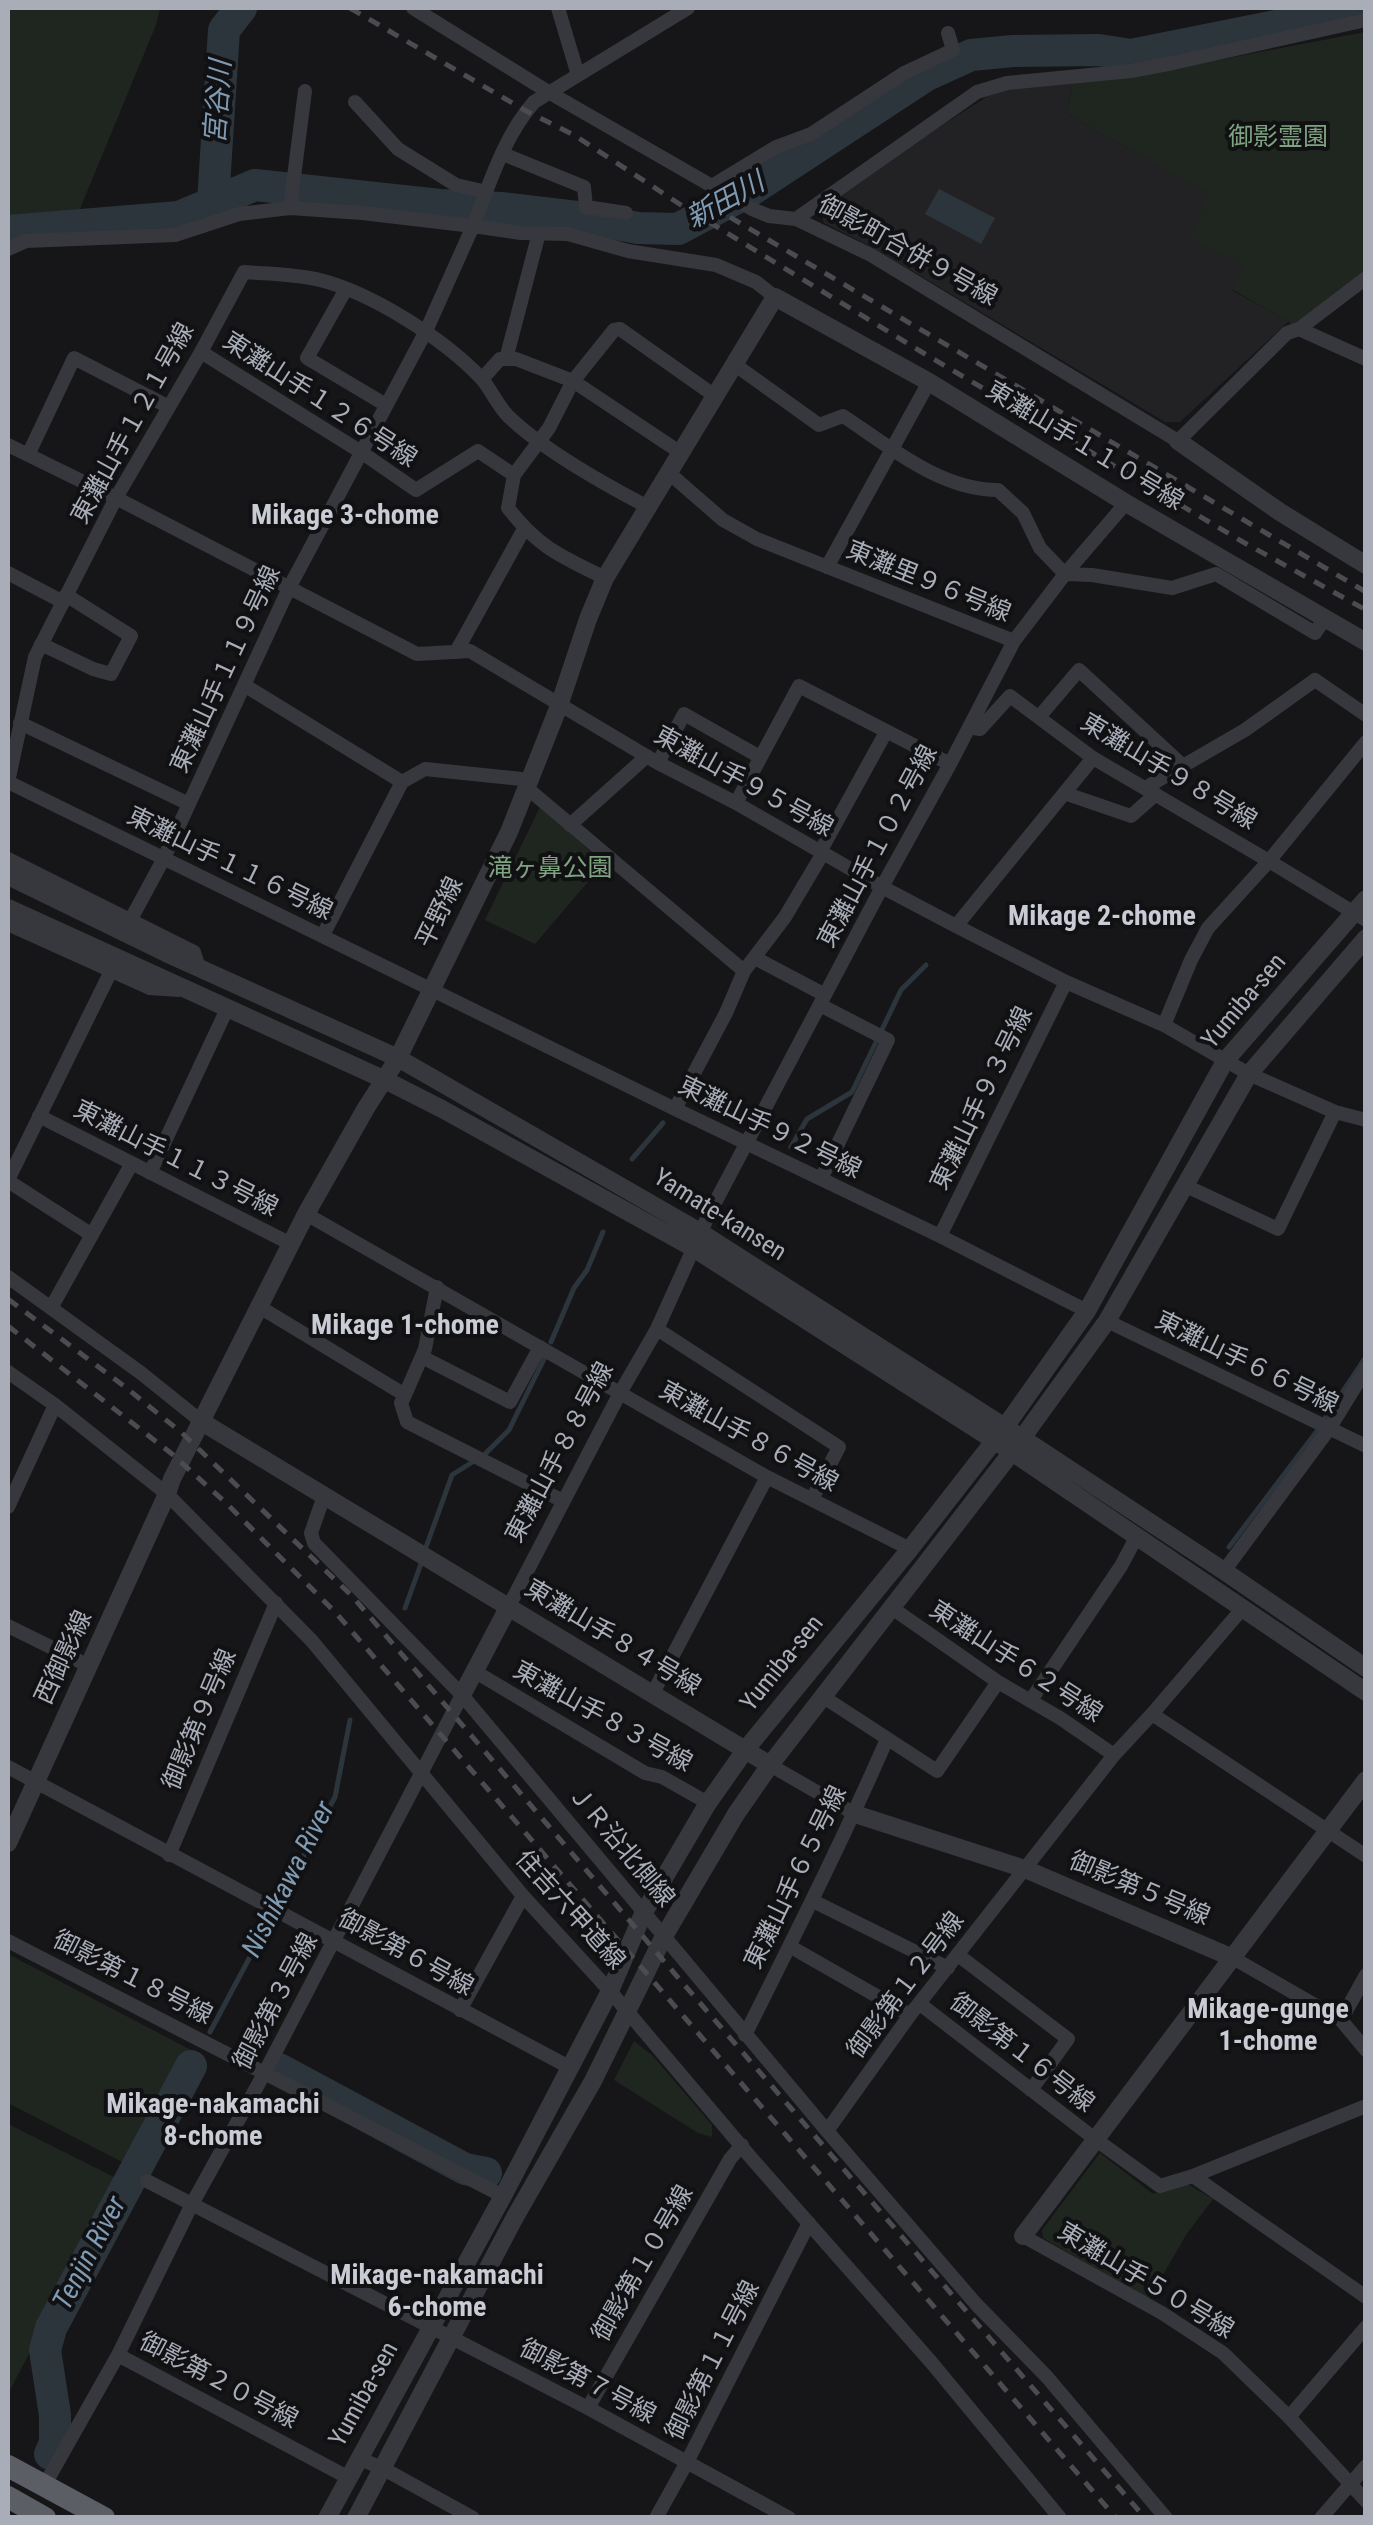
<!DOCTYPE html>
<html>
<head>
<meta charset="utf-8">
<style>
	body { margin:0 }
	#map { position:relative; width:1373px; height:2525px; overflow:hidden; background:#161618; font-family:"Roboto Condensed",sans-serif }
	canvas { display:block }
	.frame { position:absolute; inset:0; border:10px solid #a8adb8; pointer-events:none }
</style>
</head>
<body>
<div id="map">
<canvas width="1373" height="2525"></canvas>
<div class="frame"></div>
</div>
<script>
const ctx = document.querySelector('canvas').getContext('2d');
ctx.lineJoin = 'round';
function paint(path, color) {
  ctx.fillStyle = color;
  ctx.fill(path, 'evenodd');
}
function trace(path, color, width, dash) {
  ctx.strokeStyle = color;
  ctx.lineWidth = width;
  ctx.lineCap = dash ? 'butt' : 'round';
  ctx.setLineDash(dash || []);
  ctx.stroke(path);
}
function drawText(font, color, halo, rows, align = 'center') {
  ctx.font = font + ' "Roboto Condensed","Noto Sans JP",sans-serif';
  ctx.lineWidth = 8;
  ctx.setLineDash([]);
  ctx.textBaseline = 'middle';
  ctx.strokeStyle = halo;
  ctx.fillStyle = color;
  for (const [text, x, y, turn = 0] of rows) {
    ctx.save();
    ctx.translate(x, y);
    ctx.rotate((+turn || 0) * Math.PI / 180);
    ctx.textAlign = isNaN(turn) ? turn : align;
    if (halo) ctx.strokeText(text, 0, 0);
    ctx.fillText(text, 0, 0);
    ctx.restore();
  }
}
const built = new Path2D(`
	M1073 81 1067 114 1210 194 1243 268 1233 291 1289 321 1180 422H1165L872 247 824 223 818 204 988 96 1024 83Z`);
const green = new Path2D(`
	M8 8H160L156 25 77 216 8 225Z
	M1365 32V271L1294 328 1288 321 1233 290 1243 267 1190 238 1209 194 1067 114 1073 81 1155 72Z
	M540 807 604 863 535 944 485 920Z
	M8 1954 191 2050 126 2164 8 2103Z
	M634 2041 652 2055 712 2125V2137L698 2133 614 2080Z
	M8 2124 120 2180 8 2394Z
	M1100 2153 1153 2194 1184 2182 1213 2199 1186 2235 1149 2299 1043 2238 1042 2230Z`);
const water = new Path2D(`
	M939 189 995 218 981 244 925 214Z`);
const stream = new Path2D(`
	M791 1147 807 1119 852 1092 901 990 926 965
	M632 1159 663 1123
	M551 1342 574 1288 587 1270 603 1232
	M1325 1418 1366 1357
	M1229 1547 1317 1431
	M425 1550 452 1475 485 1454 509 1430 544 1359
	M405 1608 422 1561
	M210 2032 335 1797 350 1720`);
const river = new Path2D(`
	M213 202 224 30 241 8
	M8 231 179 217 255 185 440 205 501 208 577 217 638 228 678 229 748 192 925 76 971 55 1013 51 1099 50 1131 55 1321 17 1355 8
	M279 2069 465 2169 486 2173
	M50 2454 55 2443V2415L45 2350 51 2328 191 2066`);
const minor = new Path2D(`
	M413 8 550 93 752 209 769 216 796 219 871 255 1178 441 1287 333 1299 329 1366 278
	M558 8 578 75
	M688 8 534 102C504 136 489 185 473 226L521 233 568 234 628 251 716 265 756 282 775 297
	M355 102 398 149 456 185 487 192
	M503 154 584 187 586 207 626 213
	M712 186 776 147 811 134 904 73 953 50 948 33
	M290 208 305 91
	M796 219 977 92 1007 83 1131 71 1173 63 1366 20
	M8 249 26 241 175 235 239 214 290 208 362 213 473 226 426 331 289 588 163 860 131 919
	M346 289 307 358 386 405
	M1299 329 1366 359
	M201 352 361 452 416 490 478 451 514 475
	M506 359H516L573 381 681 453
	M734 364 819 425 843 416C889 446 940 490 998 490L1023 513 1040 548 1065 574 1092 575 1172 588 1216 574 1315 633 1325 618
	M482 379 500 359H506L539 233
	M8 445 116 498 417 654 470 651 658 763 736 803 882 887 956 926 1066 982 1164 1025 1249 1074 1335 1112 1366 1120
	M28 455 74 358 169 407
	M669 473 723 520 757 539 1014 641
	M648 507C604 484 543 450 508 416 497 405 491 389 481 378 444 339 372 293 320 280 295 274 269 274 244 272L201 352 116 498 35 657 8 782 675 1109 940 1236 1087 1311
	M827 567 929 382
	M8 573 63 602
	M605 578C561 556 539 548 508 508L514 475 549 428 573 381 614 330 620 329 715 396
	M41 644 93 669 111 674 131 636 66 595
	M456 652 524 529
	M244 685 402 782
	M1039 717 1079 670 1183 766
	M20 723 189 804
	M969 727 980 729 1010 696 1093 758 1269 861 1366 920
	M658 763 684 714 760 757
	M527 788 744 971
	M1145 788 1245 730 1315 680 1366 715
	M1064 793 1131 816 1156 794
	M736 803 799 686 950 764
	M570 825 647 756
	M820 852 886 732
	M8 859 194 952 199 968
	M8 924 150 988 179 990
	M956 926 1093 758
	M323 935 402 782 425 769 531 780
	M755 958 825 995
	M820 1005 888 1040 821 1179
	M1164 1025 1191 960 1208 928 1269 861 1366 742
	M675 1109 726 1013 744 971 785 917 823 853
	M39 1116 291 1244
	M150 1173 227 1009
	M8 1180 111 971
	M8 1181 92 1235
	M1186 1186 1278 1229 1335 1112
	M306 1214 767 1477 910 1549
	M940 1236 1066 982
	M8 1277 141 1373 202 1422
	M258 1306 405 1395 401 1403 407 1422 563 1501
	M51 1308 132 1163
	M1107 1321 1366 1446
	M657 1329 839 1447 812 1499
	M422 1357 510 1402 540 1347
	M8 1372 55 1405 167 1494 312 1641 523 1896 610 1991 753 2160 931 2362 1060 2518
	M405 1395 425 1349 437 1287
	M324 1496 311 1533 314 1543 462 1695 827 2131 976 2304 1047 2377 1166 2518
	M8 1507 55 1405
	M1224 1571 1329 1429 1366 1369
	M509 1606 620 1393 657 1329 709 1214 882 887 950 764 1014 641 1065 574 1126 503
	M892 1608 998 1682 1060 1718 1114 1755
	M8 1626 89 1666
	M474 1671 645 1773 662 1777 708 1803
	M653 1693 767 1477
	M822 1696 937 1771 998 1682
	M1031 1700 1121 1566 1137 1536
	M1152 1714 1243 1608
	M770 1765 855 1814
	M8 1767 569 2067
	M169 1855 276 1603
	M813 1901 948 1968
	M8 1941 503 2196
	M791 1947 910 2015
	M958 1955 1068 2039 1031 2090
	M1233 1958 1341 2020 1366 2050
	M920 2004 1095 2139 1160 2186 1193 2176 1366 2106
	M460 2010 523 1896
	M1341 2020 1366 1975
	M745 2035C794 1937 843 1840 887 1739
	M827 2131 910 2015 1114 1755 1152 1714 1366 1856
	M1193 2176 1366 2297
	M147 2181 588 2408 789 2518
	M1023 2236 1162 2313 1223 2353 1289 2417 1366 2501
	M118 2355 349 2478
	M588 2408 730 2159 742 2145
	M1289 2417 1366 2327
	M360 2459 382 2468 473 2518
	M44 2486 118 2355 192 2204 265 2072 462 1695
	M656 2518 687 2462 809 2223
	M1321 2518 1366 2466`);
const tertiary = new Path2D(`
	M1178 441 1280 512 1366 565
	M8 876 166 953 398 1058 700 1232 1022 1438 1224 1571 1366 1668
	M8 908 383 1079 442 1109 693 1248 1012 1452 1366 1692
	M202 1422 770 1765
	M462 1695 509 1606
	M855 1814 1025 1869 1233 1958
	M8 1843 167 1494 172 1479 306 1214 366 1108 398 1058 509 832 559 706 588 619 605 578 775 297 929 382 1126 503 1366 642
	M1023 2236 1366 1780
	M327 2518 503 2196 610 1991 643 1914 708 1803 746 1749 910 1549 1005 1427 1087 1311 1225 1061 1366 899
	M356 2518 515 2217 593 2081 663 1938 736 1814 770 1765 1012 1452 1107 1321 1249 1074 1366 938`);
const trunk = new Path2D(`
	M8 2466 104 2518
	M8 2497 45 2518`);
const rail = new Path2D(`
	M350 8 526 111 574 135 681 205 925 354 1243 542 1366 610
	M711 206 1366 592
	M8 1299 124 1386 182 1433 352 1596 681 1981 1145 2518
	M8 1326 172 1454 226 1503 336 1613 1116 2518`);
const parkNames = [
	["御影霊園",1278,139],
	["滝ヶ鼻公園",550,870]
];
const streetNames = [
	["御影町合併９号線",907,252,29],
	["東灘山手１２６号線",319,401,33],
	["東灘山手１２１号線",134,424,-61],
	["東灘山手１１０号線",1084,447,31],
	["東灘里９６号線",928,583,22],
	["東灘山手１１９号線",227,670,-65],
	["東灘山手９８号線",1168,773,31],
	["東灘山手９５号線",743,783,29],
	["東灘山手１０２号線",879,847,-62],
	["東灘山手１１６号線",229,865,26],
	["平野線",441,913,-64],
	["Yumiba-sen",1245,1002,-50],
	["東灘山手９３号線",983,1099,-64],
	["東灘山手９２号線",769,1129,26],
	["東灘山手１１３号線",175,1160,27],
	["Yamate-kansen",719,1216,32],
	["東灘山手６６号線",1246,1364,26],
	["東灘山手８６号線",748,1438,29],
	["東灘山手８８号線",561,1453,-62],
	["東灘山手８４号線",612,1639,31],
	["西御影線",65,1658,-65],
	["東灘山手６２号線",1015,1663,33],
	["Yumiba-sen",783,1664,-51],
	["東灘山手８３号線",602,1718,29],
	["御影第９号線",201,1720,-67],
	["ＪＲ沿北側線",620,1847,50],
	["東灘山手６５号線",797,1878,-64],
	["御影第５号線",1139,1890,23],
	["住吉六甲道線",569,1911,48],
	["御影第６号線",405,1954,29],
	["御影第１８号線",132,1979,27],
	["御影第１２号線",907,1986,-53],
	["御影第３号線",277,2002,-62],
	["御影第１６号線",1021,2054,38],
	["御影第１０号線",644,2264,-60],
	["東灘山手５０号線",1145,2282,31],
	["御影第１１号線",714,2361,-63],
	["御影第２０号線",218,2382,28],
	["御影第７号線",587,2383,28],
	["Yumiba-sen",365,2395,-61]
];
const waterNames = [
	["宮谷川",220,102,-86],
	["新田川",726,202,-29],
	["Nishikawa River",290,1880,-63],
	["Tenjin River",91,2254,-62]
];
const neighbourhoodNames = [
	["Mikage 3-chome",345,517],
	["Mikage 2-chome",1102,918],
	["Mikage 1-chome",405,1327],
	["Mikage-gunge",1268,2011],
	["1-chome",1268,2043],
	["Mikage-nakamachi",213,2106],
	["8-chome",213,2138],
	["Mikage-nakamachi",437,2277],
	["6-chome",437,2309]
];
paint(built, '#222225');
paint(green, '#1e261f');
paint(water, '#2c353c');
trace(stream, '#2c353c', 5);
trace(river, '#2c353c', 32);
trace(minor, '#37383d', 14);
trace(tertiary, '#37383d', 18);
trace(trunk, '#5b5e65', 22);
trace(rail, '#4a4c52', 5, [12, 10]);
drawText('25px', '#7fa381', '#111113', parkNames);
drawText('25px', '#a8adb8', '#111113', streetNames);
drawText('italic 28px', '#7f9bb3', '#111113', waterNames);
drawText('bold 28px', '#c9ccd4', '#111113', neighbourhoodNames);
</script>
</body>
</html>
